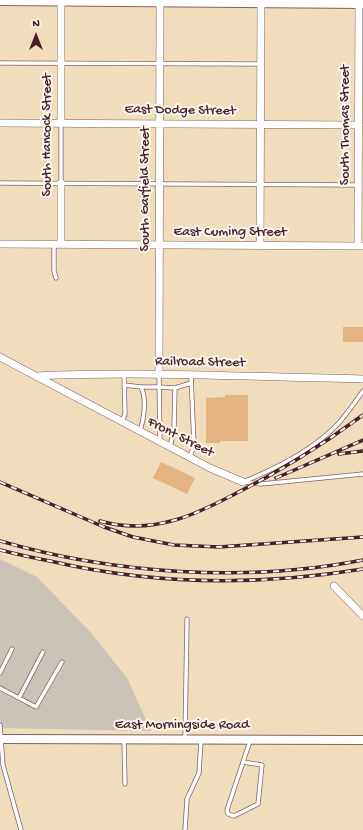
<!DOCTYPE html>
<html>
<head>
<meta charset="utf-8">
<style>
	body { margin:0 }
	#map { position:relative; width:363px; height:830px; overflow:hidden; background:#f1dcbb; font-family:"Gochi Hand",sans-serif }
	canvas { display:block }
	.north { position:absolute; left:16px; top:16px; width:40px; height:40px; -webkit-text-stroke:3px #fbf7ec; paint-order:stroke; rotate:0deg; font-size:11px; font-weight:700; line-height:16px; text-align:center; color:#4a1f2b }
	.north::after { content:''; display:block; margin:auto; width:14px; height:18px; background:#4a1f2b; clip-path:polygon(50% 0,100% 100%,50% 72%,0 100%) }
</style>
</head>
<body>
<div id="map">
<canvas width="363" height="830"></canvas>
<div class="north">N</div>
</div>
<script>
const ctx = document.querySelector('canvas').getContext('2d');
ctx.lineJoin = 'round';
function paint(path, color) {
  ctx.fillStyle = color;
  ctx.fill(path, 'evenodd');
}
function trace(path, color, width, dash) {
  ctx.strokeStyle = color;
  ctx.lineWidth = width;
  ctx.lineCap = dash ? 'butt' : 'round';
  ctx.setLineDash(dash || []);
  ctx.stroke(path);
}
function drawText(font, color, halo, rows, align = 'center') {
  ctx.font = font + ' "Gochi Hand",sans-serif';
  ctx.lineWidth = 4;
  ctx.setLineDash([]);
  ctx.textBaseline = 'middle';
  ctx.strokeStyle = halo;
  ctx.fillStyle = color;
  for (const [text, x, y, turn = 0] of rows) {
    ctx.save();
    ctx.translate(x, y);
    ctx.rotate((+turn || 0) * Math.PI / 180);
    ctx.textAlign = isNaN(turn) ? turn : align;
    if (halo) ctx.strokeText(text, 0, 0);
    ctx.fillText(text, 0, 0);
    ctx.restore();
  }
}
const industrial = new Path2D(`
	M0 559 37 577 92 634 127 678 151 731 0 728Z`);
const building = new Path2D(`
	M343 327H363V342H343Z
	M225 395H248V441H220V443H206V398L225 397Z
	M161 462 195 478 187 494 153 478Z`);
const service = new Path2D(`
	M0 63 260 64
	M61 123V183
	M0 183 358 185
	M54 244V271L56 278
	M159 375 160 442
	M124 385 141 387C147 399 144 419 140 431
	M141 387H159L175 388 174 429 170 447
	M175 388 191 383
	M122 422 125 414 124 374
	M190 457 194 445 191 375
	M243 482C275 469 311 451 335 427 346 416 354 403 363 391
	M244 482 261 484 363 474
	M0 673 12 649
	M0 688 36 707 62 662
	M19 698 43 652
	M0 725 3 765 21 830
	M185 739 187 619
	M124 740 125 784
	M243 762 262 765 258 804 234 816 228 814 227 810 250 741
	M185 830 187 799 199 773 201 740`);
const minor = new Path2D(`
	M0 123 359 125
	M61 123V2
	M0 244 363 246
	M61 244V183
	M260 245 261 4
	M358 246 359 0
	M0 357 210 468 243 482
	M159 375 160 3
	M36 376C145 371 254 377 363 379
	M334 586 363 616`);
const tertiary = new Path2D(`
	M0 1 363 4
	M0 739 363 740`);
const rail = new Path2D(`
	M339 454 363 451
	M276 478 363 440
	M0 482 104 527 133 537 174 545 219 547 363 537
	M100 521C124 528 151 527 175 520 194 515 213 505 231 496 277 473 321 446 363 415
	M0 541C113 574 247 583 363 560
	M0 550C16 554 33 558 50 561 153 585 259 586 363 569`);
const streetNames = [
	["East Dodge Street",180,111,1],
	["South Thomas Street",346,125,-90],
	["South Hancock Street",48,135,-90],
	["South Garfield Street",146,189,-90],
	["East Cuming Street",230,233],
	["Railroad Street",200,363,1],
	["Front Street",180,438,27],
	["East Morningside Road",182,726]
];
paint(industrial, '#cbc3b8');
paint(building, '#e3b481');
trace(service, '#84615d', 5);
trace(minor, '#84615d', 8);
trace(tertiary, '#84615d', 10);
trace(service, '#fff', 3.5);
trace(minor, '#fff', 7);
trace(tertiary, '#fff', 8);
trace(rail, '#4a1f2b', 3.5);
trace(rail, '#fbf7ec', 2, [6]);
drawText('14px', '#4a1f2b', '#fbf7ec', streetNames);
</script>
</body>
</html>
